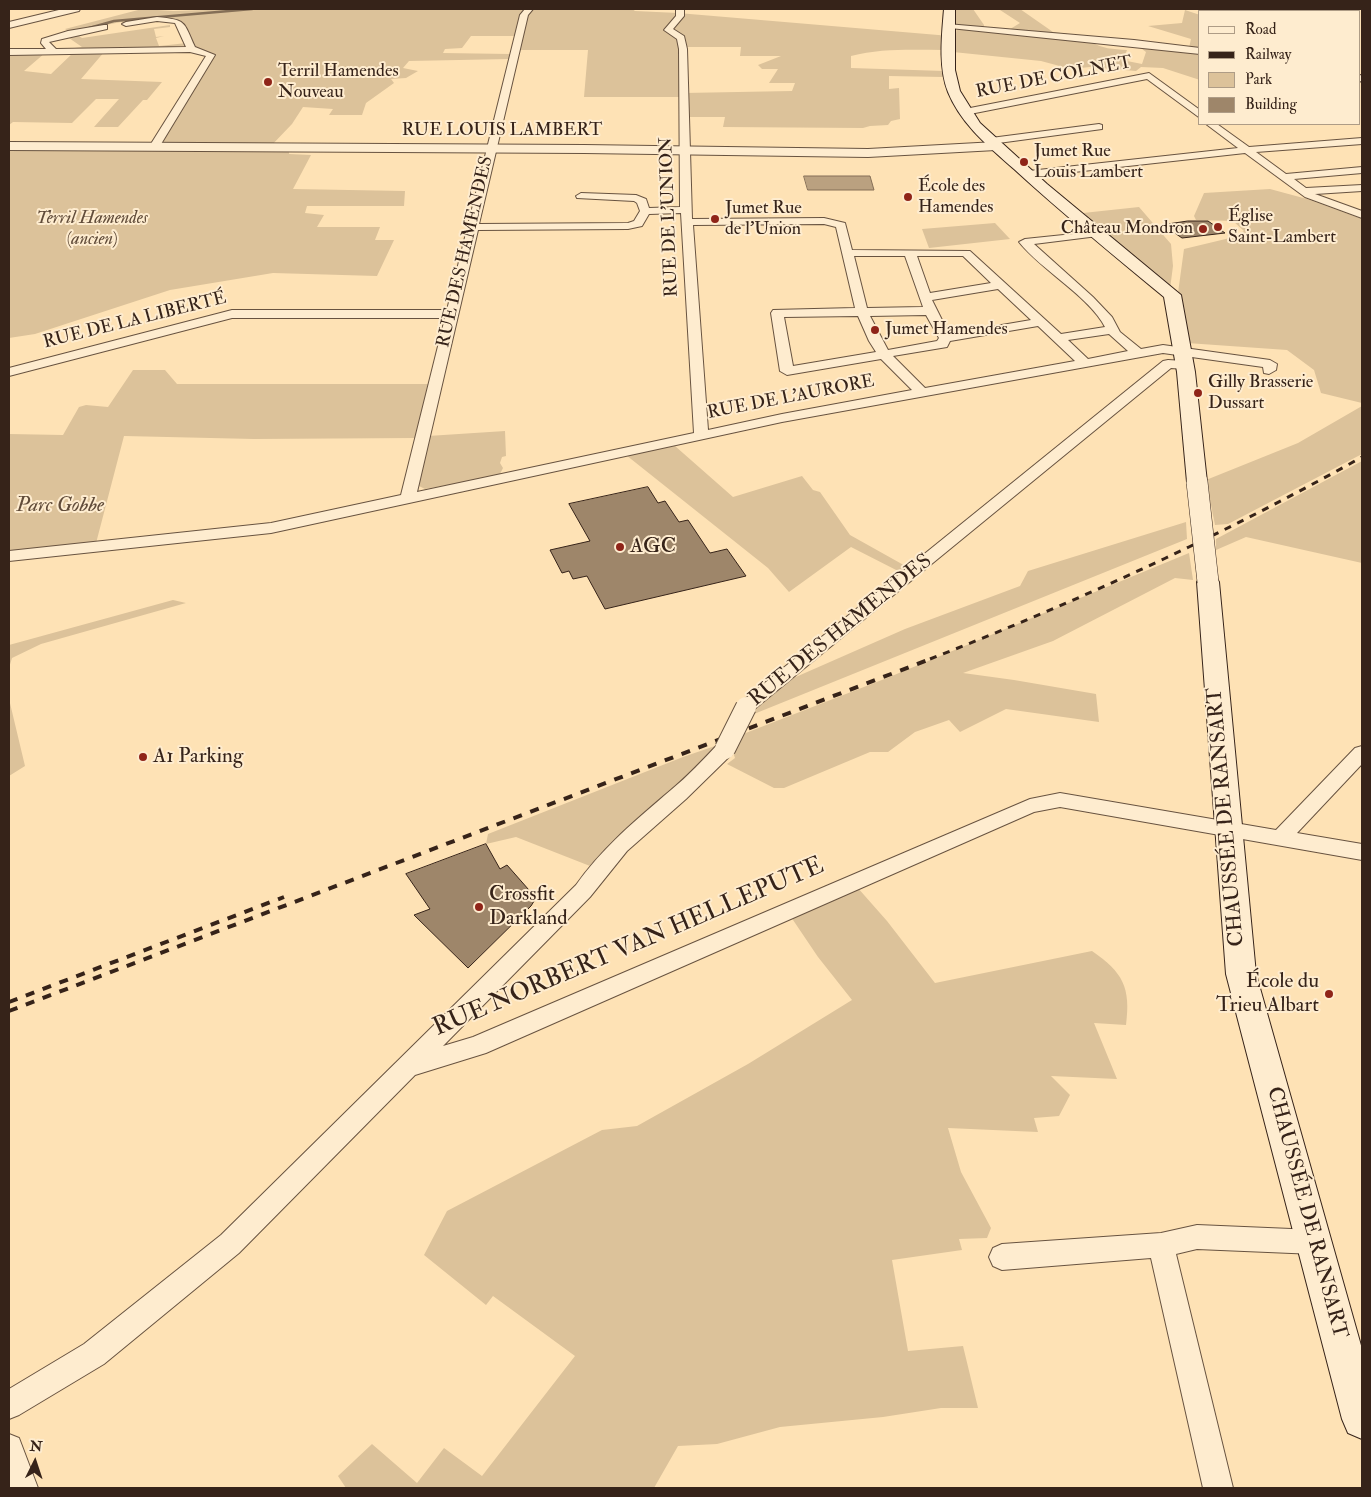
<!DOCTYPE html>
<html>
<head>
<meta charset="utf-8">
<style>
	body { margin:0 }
	#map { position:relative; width:1371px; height:1497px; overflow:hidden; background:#fee2b5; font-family:"IM FELL Double Pica",serif }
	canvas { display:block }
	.frame { position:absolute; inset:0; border:10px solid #362319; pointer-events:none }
	.legend { position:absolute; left:1198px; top:10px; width:162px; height:115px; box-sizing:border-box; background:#feeccf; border:1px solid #ae9c86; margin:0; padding:6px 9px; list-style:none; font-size:15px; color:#362319 }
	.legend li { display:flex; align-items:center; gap:10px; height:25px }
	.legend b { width:25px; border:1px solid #ae9c86 }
	.north { position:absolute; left:10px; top:1437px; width:50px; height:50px; -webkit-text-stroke:4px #feeccf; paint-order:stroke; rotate:4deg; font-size:14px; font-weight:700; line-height:20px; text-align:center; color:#362319 }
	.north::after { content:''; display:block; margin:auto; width:18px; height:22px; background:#362319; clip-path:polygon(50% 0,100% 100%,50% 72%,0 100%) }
</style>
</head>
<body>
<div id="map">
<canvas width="1371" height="1497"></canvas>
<div class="frame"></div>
<ul class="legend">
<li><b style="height:6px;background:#feeccf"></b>Road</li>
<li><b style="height:6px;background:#362319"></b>Railway</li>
<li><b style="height:14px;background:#dcc29a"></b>Park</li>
<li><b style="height:14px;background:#9e866a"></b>Building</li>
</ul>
<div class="north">N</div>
</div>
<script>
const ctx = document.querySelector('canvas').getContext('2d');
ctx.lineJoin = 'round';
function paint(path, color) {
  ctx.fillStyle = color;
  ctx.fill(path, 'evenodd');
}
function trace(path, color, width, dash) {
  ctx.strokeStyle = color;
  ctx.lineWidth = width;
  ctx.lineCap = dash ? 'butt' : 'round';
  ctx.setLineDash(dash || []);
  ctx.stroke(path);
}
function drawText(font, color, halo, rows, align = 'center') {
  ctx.font = font + ' "IM FELL Double Pica",serif';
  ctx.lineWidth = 4;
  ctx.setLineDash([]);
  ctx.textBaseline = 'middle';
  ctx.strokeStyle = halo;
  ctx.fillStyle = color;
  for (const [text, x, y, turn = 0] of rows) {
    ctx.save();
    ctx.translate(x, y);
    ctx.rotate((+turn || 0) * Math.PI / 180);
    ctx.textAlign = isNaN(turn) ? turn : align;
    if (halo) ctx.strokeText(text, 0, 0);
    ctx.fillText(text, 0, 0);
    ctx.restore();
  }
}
const green = new Path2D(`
	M142 9 173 11 244 9H632L635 11 678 13 950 36 944 50C913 50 882 48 851 56V68L944 71 943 77 889 76V89L899 88 900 119 891 121 888 125 870 126 863 128 723 127 725 117H684V93L792 91 795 83H769L778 69H762L758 65 781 56H740L741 47H687L682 42V97H584L588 50H515V36H471L462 48 445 49 443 53 510 54 509 59 409 61 403 68 418 71 406 78 391 79 394 83 366 103 362 115H329L333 109 303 107 292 124 269 148 289 149V154L311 155 293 189 405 191 404 206H307L305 213 324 215 317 227H380L375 240H394L377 276 273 273 170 290 35 334 9 338V147L162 148 158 144 208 57 200 51H105L81 79 162 82 147 100H143L118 127H94L119 99H96L72 123 13 122 9 125V53H45L24 71 51 74 74 52 59 50 82 47 69 38 48 43V41L82 32 84 35 79 36 82 38 170 25V27L154 29 156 37 164 36 156 38 159 46 187 43 179 22 166 19 126 24 121 22 70 32 65 29Z
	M951 9H973L984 25V29L957 26 954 23Z
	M1020 9 1053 32 1083 36 1007 31 1020 23 1000 10Z
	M1185 10 1200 15V49L1189 48 1191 39 1148 26 1182 23Z
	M957 27 1090 41C1102 49 1113 49 1127 50L1124 57 1129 60 1127 61 1142 64 1146 52 1134 43 1200 51V80L1163 68 1141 67 1136 71 1090 67 1071 69 1041 61 953 52Z
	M1270 189 1307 199 1362 219V403L1321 393 1314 370 1287 350 1187 343 1178 293 1184 249 1234 237 1244 231 1233 221 1196 220 1194 216 1204 193Z
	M1139 207 1171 244 1173 266 1170 289 1083 213Z
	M995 223 1010 239 929 248 922 229Z
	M133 370H165L177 384H428L415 438 254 439 124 436 95 547 9 556V434L63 435 79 407 86 405 108 407Z
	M1362 406V454L1228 524 1215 525 1206 480 1298 443Z
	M505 431 506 456 502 457 500 463 503 468 499 476 425 489 417 485 428 436Z
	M675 446 733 497 802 476 813 490 820 492 850 535 909 568 902 573 851 547 789 592 768 568 626 455Z
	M1362 461V563L1246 537 1216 550V539Z
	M1186 522 1187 539 749 716 773 687 905 629 1020 586 1028 571Z
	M1189 553 1193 580 1175 578 1053 641 963 673 1014 680 1096 694 1099 722 1006 709 960 732 949 720 915 732 888 752H870L784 788H774L727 764 735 758 733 752 738 736 887 678Z
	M173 600 186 603 41 644 12 658 9 668V645Z
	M9 699 25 766 9 776Z
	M715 746 713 754 590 866 516 837 486 844 488 834 683 757Z
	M857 887 887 921 935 983 1092 951C1123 972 1131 988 1126 1025L1094 1023 1117 1079 1051 1076 1070 1095 1059 1116 1034 1118 1038 1132 948 1128 961 1172 991 1228 987 1238 959 1239 962 1250 892 1260 908 1351 963 1346 978 1408H941L883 1417 780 1427 717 1444 678 1446 654 1488H346L338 1476 372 1444 417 1483 444 1448 482 1476 575 1356 493 1296 486 1305 424 1255 447 1211 602 1130 637 1126 748 1064 852 1000 818 957 791 917Z`);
const water = new Path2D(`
	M804 176H870L874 190H808Z`);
const stream = new Path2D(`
	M89 28 114 21 252 9`);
const building = new Path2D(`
	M1188 221H1208L1225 233 1182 238 1163 225Z
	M648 487 658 503 665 501 679 522 688 520 710 553 727 549 746 576 605 609 587 576 573 579 569 571 562 573 550 550 590 541 569 504Z
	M486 844 500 869 507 865 536 898 531 906 468 968 414 915 430 909 406 874Z`);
const minor = new Path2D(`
	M525 9H533L528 15 479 224 628 223 634 221 640 211 637 203 634 201 577 198 576 196 581 193 636 195 646 199 649 208 680 207 679 49 677 39 664 30 676 16V9H684V16L673 29 684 36 687 49 692 219 824 218 845 223 852 250 970 251 1061 334 1105 327C1090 297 1041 270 1019 242L1025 239 1102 231 1104 233 1098 236 1034 244 1093 297 1112 317 1120 332 1141 349 1163 345 1270 360 1277 364 1276 370 1269 374 1264 373 1263 367 1163 353 782 422 271 533 9 561V551L271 523 401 495 445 318H232L9 376V368L232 310H447L520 15ZM681 213 694 433 417 492 478 230 628 229 642 226 649 214ZM824 224 836 227 855 308 773 310 771 313 780 371 787 375 881 359 912 390 782 414 708 430 693 225ZM854 256H905L923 307 867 308ZM917 256H963L991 283 930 293ZM998 289 1031 320 949 334 932 300ZM926 315 939 338 937 341 888 350 870 316ZM858 316 869 341 876 352 793 366 784 317ZM1038 326 1075 361 925 388 893 356 947 347 950 341ZM1109 334 1128 351 1088 359 1068 340Z
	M157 17C187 20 183 21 195 47L215 55 158 149 154 150 149 147 206 56 190 52 9 55V49H46L41 43 42 39 68 31 104 25H107V29L49 42 56 49 186 47 175 23 157 21 126 26 122 24 126 22Z
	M947 24 1134 40 1200 48V54L950 28 946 26Z
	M1149 73 1200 110V118L1147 79 965 115 960 112 965 109Z
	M1360 75 1362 76V82L1360 81Z
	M1099 124 1102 125V129L991 144 986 141 991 138Z
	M1206 124H1217L1249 147 1362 138V144L1256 152 1286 174 1362 167V173L1294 179 1306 188 1362 185V191L1315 194 1362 211V218L1305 197 1245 153 1029 177 1024 174 1029 171 1238 148Z
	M1168 360 1184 361 1191 365 1184 369 1171 368 752 711 746 713 740 711 737 707 740 703 1163 361Z
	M725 742 732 744 734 749 732 754 686 799 627 851 590 897 443 1046 473 1037 1030 799 1060 793 1276 830 1355 748 1362 746V764L1297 833 1362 844V860L1060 807 1034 812 486 1053 415 1075 239 1253 104 1364 19 1415 9 1419V1389L84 1344 221 1235 576 885C603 847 636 820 671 790 688 776 703 760 718 744Z
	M1197 1225 1315 1230 1324 1233 1328 1242 1324 1251 1315 1254 1197 1249 1176 1254 1233 1488H1203L1151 1258 1002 1270 993 1266 989 1257 993 1248 1002 1244 1161 1233Z
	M9 1434 19 1438 38 1488H9Z`);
const tertiary = new Path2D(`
	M63 9H80L79 11 9 28V22Z
	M9 142 584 145 868 149 996 142 1002 146 996 150 868 157 584 153 9 150Z`);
const secondary = new Path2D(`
	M944 9H955V70L960 91 980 123 1047 184 1181 295 1195 372 1207 482 1204 486 1197 488 1190 486 1187 482 1177 372 1164 297C1113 255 1062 213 1014 169 988 146 961 124 948 92 938 67 942 34 944 9Z
	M1208 575 1216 577 1219 582 1256 974 1362 1349V1439L1348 1433 1342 1419 1226 974 1197 582 1200 577Z`);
const railFar1 = new Path2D(`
	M930 659C1079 601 1223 535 1362 457`);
const rail = new Path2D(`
	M9 1002 284 897
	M9 1011 933 658`);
const minorBridge = new Path2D(`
	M725 749 746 707`);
const secondaryBridge = new Path2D(`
	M1197 482 1208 582`);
const markers = [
	[268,82,5,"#8f2418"],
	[1024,162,5,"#8f2418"],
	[908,197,5,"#8f2418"],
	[715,219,5,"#8f2418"],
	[1218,227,5,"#8f2418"],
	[1203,229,5,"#8f2418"],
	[875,330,5,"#8f2418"],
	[1198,393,5,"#8f2418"],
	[620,547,5,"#8f2418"],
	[143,757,5,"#8f2418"],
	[479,907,5,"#8f2418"],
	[1329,994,5,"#8f2418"]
];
const farPoinames = [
	["Terril Hamendes",278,72],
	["Nouveau",278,93],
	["Jumet Rue",1034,152],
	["Louis Lambert",1034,173],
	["École des",918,187],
	["Hamendes",918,208],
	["Jumet Rue",725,209],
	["de l'Union",725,230],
	["Église",1228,217],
	["Saint-Lambert",1228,238],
	["Château Mondron",1193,229,"right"],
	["Jumet Hamendes",885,330],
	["Gilly Brasserie",1208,383],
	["Dussart",1208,404]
];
const farStreetnames = [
	["RUE DE COLNET",1054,78,-11],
	["RUE LOUIS LAMBERT",502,131],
	["RUE DE L'UNION",670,217,-92],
	["RUE DES HAMENDES",466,252,-77],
	["RUE DE LA LIBERTÉ",135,321,-14],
	["RUE DE L'AURORE",791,398,-11]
];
const farParknames = [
	["Terril Hamendes",92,219],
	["(ancien)",92,240]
];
const parkNames = [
	["Parc Gobbe",60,506]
];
const poiNames = [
	["AGC",630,547],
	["A1 Parking",153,757],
	["Crossfit",489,895],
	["Darkland",489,919],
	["École du",1319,982,"right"],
	["Trieu Albart",1319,1006,"right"]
];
const streetNames = [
	["RUE DES HAMENDES",841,631,-39],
	["CHAUSSÉE DE RANSART",1227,817,-95],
	["CHAUSSÉE DE RANSART",1306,1213,75]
];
const nearStreetnames = [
	["RUE NORBERT VAN HELLEPUTE",629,948,-23]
];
paint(green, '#dcc29a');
paint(water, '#baa180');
trace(water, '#856f57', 1);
trace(stream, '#856f57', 2.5);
paint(building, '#9e866a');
trace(building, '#362319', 1);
trace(minor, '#685340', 2);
trace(tertiary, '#685340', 2);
trace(secondary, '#362319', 2);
paint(minor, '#feeccf');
paint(tertiary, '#feeccf');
paint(secondary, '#feeccf');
trace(railFar1, '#362319', 3, [7, 7]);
trace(rail, '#362319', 4, [9, 9]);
trace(minorBridge, '#685340', 22, []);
trace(secondaryBridge, '#362319', 22, []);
trace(minorBridge, '#feeccf', 20);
trace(secondaryBridge, '#feeccf', 21);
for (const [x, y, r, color] of markers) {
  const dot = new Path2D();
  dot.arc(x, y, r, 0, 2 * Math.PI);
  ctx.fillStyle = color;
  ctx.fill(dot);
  trace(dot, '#feeccf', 2);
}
drawText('18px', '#362319', '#feeccf', farPoinames, 'left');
drawText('18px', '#362319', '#feeccf', farStreetnames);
drawText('italic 18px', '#604b39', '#feeccf', farParknames);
drawText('italic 21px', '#604b39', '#feeccf', parkNames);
drawText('21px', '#362319', '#feeccf', poiNames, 'left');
drawText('21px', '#362319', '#feeccf', streetNames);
drawText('25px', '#362319', '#feeccf', nearStreetnames);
</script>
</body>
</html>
